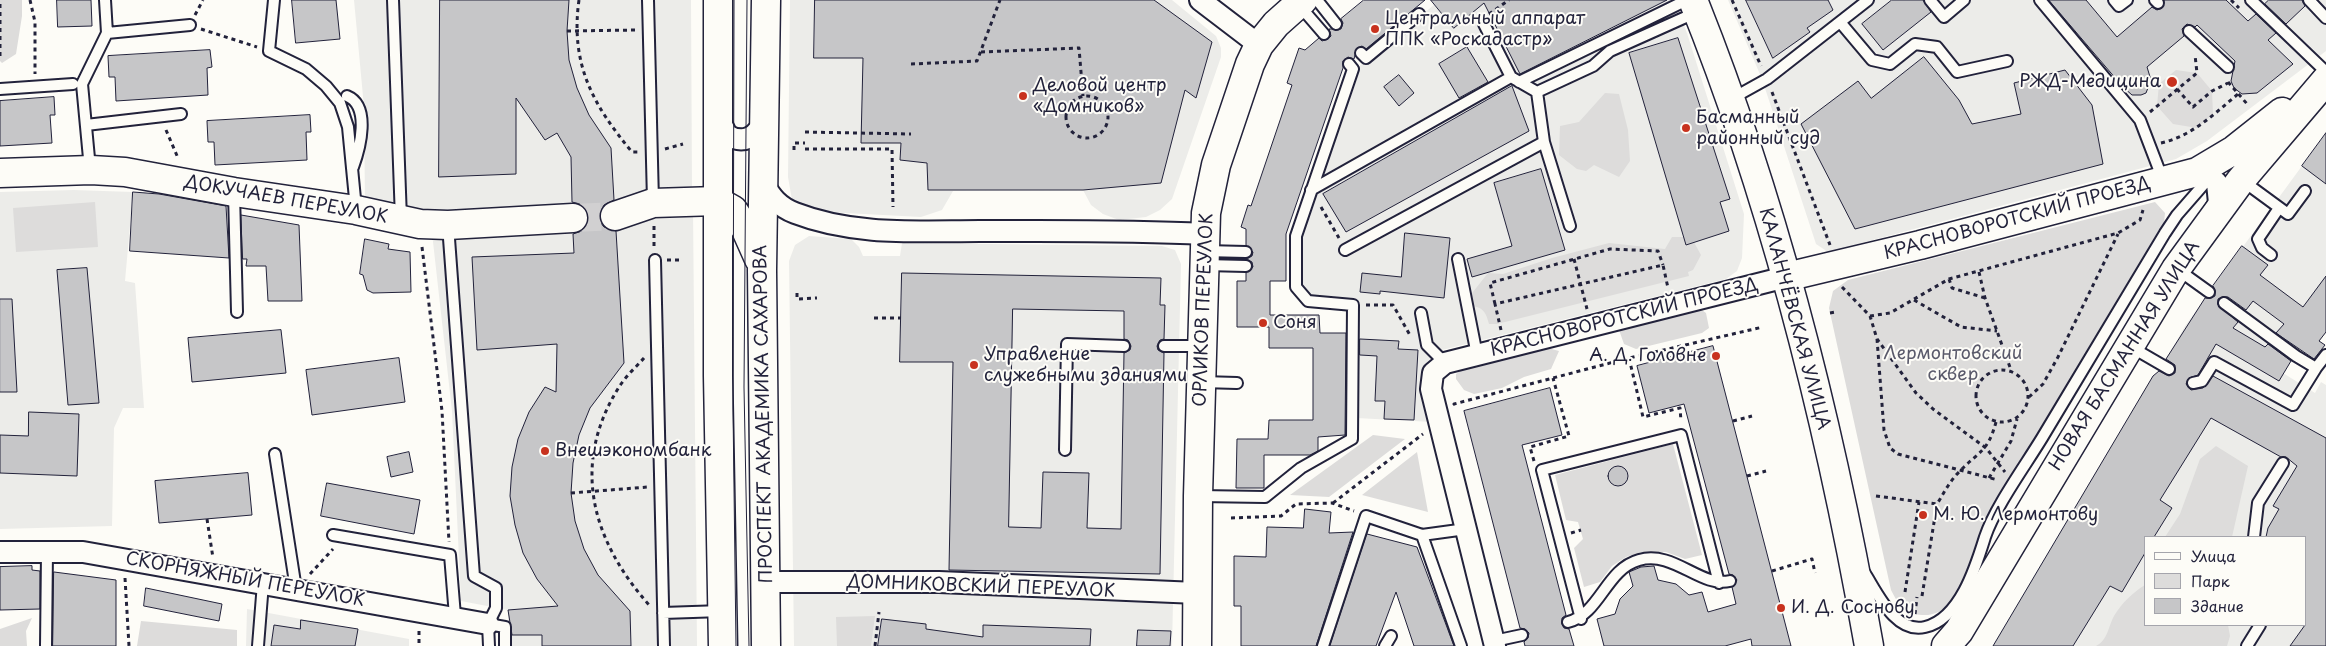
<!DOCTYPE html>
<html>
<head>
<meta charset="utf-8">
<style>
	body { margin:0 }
	#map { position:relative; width:2326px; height:646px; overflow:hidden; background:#fdfcf7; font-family:"Playpen Sans",sans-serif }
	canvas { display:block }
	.legend { position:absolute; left:2144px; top:536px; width:162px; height:90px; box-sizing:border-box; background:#fdfcf7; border:1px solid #a5a5ac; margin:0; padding:6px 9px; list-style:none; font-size:15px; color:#22223b }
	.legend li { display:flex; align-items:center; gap:10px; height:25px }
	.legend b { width:25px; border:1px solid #a5a5ac }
</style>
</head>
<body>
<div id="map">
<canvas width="2326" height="646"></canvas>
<ul class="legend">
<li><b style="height:6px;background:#fdfcf7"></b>Улица</li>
<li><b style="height:14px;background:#dddcdb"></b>Парк</li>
<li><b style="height:14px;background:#c6c6c8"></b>Здание</li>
</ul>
</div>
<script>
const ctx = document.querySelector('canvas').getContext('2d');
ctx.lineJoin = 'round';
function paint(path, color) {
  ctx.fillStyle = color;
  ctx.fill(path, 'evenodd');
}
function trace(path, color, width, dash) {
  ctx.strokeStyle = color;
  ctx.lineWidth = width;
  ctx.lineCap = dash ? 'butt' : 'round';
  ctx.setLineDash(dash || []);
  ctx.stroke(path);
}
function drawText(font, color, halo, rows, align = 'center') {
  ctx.font = font + ' "Playpen Sans",sans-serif';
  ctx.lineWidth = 4;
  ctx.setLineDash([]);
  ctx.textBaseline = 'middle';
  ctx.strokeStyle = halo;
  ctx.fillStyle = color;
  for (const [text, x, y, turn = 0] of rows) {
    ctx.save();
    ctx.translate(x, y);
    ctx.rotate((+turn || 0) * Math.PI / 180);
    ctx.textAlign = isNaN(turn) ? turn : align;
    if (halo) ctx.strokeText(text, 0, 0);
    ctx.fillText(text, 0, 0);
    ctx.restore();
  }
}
const built = new Path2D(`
	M354 0H691L692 189 622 202 440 217 365 202 364 107Z
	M790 0H1172L1216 36 1221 48V57L1172 199 1160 210 1146 217 1119 220 1103 214 1091 205 1083 190 953 191 942 210 921 217 807 211 798 207 792 200 788 177Z
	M1440 0H1673L1687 33 1744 214 1742 258 1737 271 1726 279 1434 352 1428 364 1433 422 1356 418 1358 301 1310 299 1299 285V239L1357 68Z
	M1728 0H2326V51L2207 141 2176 159 1828 252 1816 244 1762 79Z
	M2326 133V332L2320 341 2325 345 2314 360 2299 349 2283 373 2315 393 2321 382 2326 385V646H1993L2153 376 2162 381 2175 360 2168 356 2185 326ZM2145 537H2305V625H2145Z
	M74 190 133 192 125 281 135 283 144 408H123L114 428 112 526 0 529V192Z
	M693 209 697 646H498V634L508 635V610L461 601 452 411 432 233 623 222Z
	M809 236 851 239 859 247 863 256H900L902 243 1162 246 1175 250 1181 264 1172 646H794L789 261 795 245Z
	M247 609 409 639V646H246Z`);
const green = new Path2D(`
	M0 0H22V16L16 54 2 63 0 61Z
	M2176 70 2197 73 2212 91 2213 114 2197 128 2173 124 2157 106 2159 84Z
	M1605 93 1619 94 1628 130 1630 161 1619 177 1594 165 1586 171 1577 169 1559 155 1560 126 1579 122Z
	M95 202 98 247 16 252 13 208Z
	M2155 202 2165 213 2164 223 1986 520C1972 547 1965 618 1922 615 1905 614 1898 604 1891 590L1829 308 1833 291 1848 280Z
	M1672 237H1691L1701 255 1693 270 1688 272 1689 276 1497 324H1489C1486 313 1484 308 1473 306L1469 297 1488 273 1503 274 1552 258 1609 243 1665 249Z
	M1699 308 1706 313 1709 328 1702 333 1636 349 1624 344 1619 330 1626 324 1677 315 1687 309Z
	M1544 347 1559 351 1551 369 1524 377 1502 388 1474 394 1464 390 1456 379V374L1469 365Z
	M1373 435 1405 439 1329 497 1290 495Z
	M1673 444 1702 555 1685 559 1666 552H1641L1626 557 1612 566 1600 582 1584 587 1574 548 1583 539 1578 522 1566 520 1555 475Z
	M2216 446 2248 466 2232 537H2165L2180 514 2200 459Z
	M1417 452 1428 512 1362 495Z
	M2145 585V625H2228L2230 636 2227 646H2096C2108 640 2108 627 2114 616 2122 603 2132 593 2145 585Z
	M875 616 871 646H837L836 617Z
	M32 618 26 631 27 646H0V629Z
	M141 621 237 630V646H137Z`);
const building = new Path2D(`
	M57 0H91L92 26 58 27Z
	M292 0H336L340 39 296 43Z
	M440 0H569L567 31 569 60 577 88 589 115 611 148 614 200 604 205 600 213V222L604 227 616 231 624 363 590 408 579 435 573 463 571 493 575 521 584 549 598 575 630 611 631 646H542V635H512L508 610 558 606 537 579 523 553 515 525 510 496 512 467 518 439 529 412 545 387 556 392 557 344 477 350 472 257 574 253 573 234 582 231 587 225 589 217 586 210 580 204 572 202 571 157 557 133 545 140 516 98V174L439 177Z
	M815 0H1154L1212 42 1196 98 1185 90 1161 183 1083 190H928L927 163 900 160 901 143H861L863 58H814Z
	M1364 0H1425L1366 49 1362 46 1357 48 1354 59 1348 57 1343 61V68L1286 234V281H1270V315H1319L1320 333H1346L1345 435 1318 437V451L1310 455H1264V488H1236L1237 439H1268L1269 420H1313V348H1269V327H1237V281H1246V273L1253 267 1252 262 1246 259 1252 256 1253 252 1246 245V229L1241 227 1248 205 1251 206 1292 85 1287 83 1299 48 1305 50 1319 38 1322 41 1328 39 1331 36 1329 29H1341L1343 23 1341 19Z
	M1431 0H1667L1520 74 1484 3 1454 28Z
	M1746 0H1828L1833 10 1807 28 1810 32 1773 58Z
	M1892 0H1923L1931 12 1883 50 1862 24Z
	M2049 0H2086L2117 37 2152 7 2157 10 2162 8 2164 0H2226L2248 21 2256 14 2276 33 2268 40 2293 64 2257 93 2242 94 2234 88 2231 81 2235 61 2197 25 2195 27 2187 24 2182 29 2184 36 2147 67 2151 80 2146 93 2141 95H2132L2123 87Z
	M2269 0H2302L2305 6 2286 24 2265 4Z
	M1678 38 1730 199 1720 202 1729 231 1686 245 1629 53Z
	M1467 47 1488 82 1459 98 1439 64Z
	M210 50 212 67 207 68 208 95 116 101 115 77H109L108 56Z
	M1924 57 1959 100 1972 124 2021 114 2014 83 2065 70 2092 105 2103 164 1855 229 1801 124 1858 81 1871 98Z
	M1399 75 1414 93 1399 106 1384 87Z
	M1512 86 1529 131 1346 232 1323 194Z
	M54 97 55 115H50L52 143 0 146V101Z
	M310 115 311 132H306L307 160 215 165 214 142H208L207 121Z
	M2326 133V184L2302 166Z
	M1541 169 1565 250 1472 277 1467 259 1512 246 1494 183Z
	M133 192 159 194 226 206 229 258 130 251Z
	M241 215 299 225 302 301H268L266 266H246L247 259H243Z
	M1405 233 1450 238 1444 298 1380 291V294L1360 292 1362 273 1401 277Z
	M365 239 389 244 388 249 410 252 411 292 373 293 367 290 363 275 360 274Z
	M2242 246 2268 265 2260 275 2303 307 2326 276V332L2319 341 2325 345 2314 359 2276 333 2284 324 2253 301 2246 310 2228 297H2222L2218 299V305L2238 322 2233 328 2265 347 2268 344 2291 361 2279 381 2216 344 2198 375 2189 378 2186 384 2191 390 2203 388 2213 376 2326 438V646H2290L2305 625V537H2266L2268 528 2279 509 2273 506 2297 466 2286 457H2281L2211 418 2160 500 2172 508 2154 537H2145V553L2122 592 2110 586 2073 646H1993L2153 376 2159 371 2169 376 2175 373V365L2166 359 2205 298H2211L2215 296V290L2213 286Z
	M87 268 99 403 68 405 57 270Z
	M902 273 1161 278 1160 305H1165L1164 339 1160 340 1157 346 1158 350 1164 353 1160 574 949 570 953 362H900ZM1013 309 1124 311V339L1128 340 1131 346 1130 350 1124 353 1121 529 1087 528 1089 473 1043 472 1041 528 1009 527Z
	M0 299H12L17 392H0Z
	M281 330 286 373 192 382 188 338Z
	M1360 339 1399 341 1398 349 1418 350 1414 420 1384 419 1385 401H1375L1377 356 1360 355Z
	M1713 346 1791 646H1752L1751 639 1725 646H1604L1597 619 1615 614 1620 599 1633 586 1629 572 1641 567 1654 566 1658 580 1676 584 1689 595 1702 592 1708 612 1736 604 1732 587 1737 580 1733 575 1729 574 1684 404 1649 413 1637 366Z
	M399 358 405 402 312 415 306 370Z
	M1550 388 1562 435 1522 445 1566 615 1562 618V624L1564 628 1569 629 1574 646H1525L1524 642 1528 638 1529 633 1525 629 1520 628 1464 411Z
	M29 412 79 414 77 476 0 473V435L28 436Z
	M409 452 413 472 391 477 387 457Z
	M1608 476a10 10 0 1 1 20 0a10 10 0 1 1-20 0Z
	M248 473 252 515 159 523 155 481Z
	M327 483 420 500 414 534 321 516Z
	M1305 509 1331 512 1329 533 1353 532 1316 646H1241V606H1234V556L1266 557 1267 527 1303 528Z
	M1367 534 1417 547 1454 646H1414L1396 592 1376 646H1330Z
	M32 566V570L40 571V609L0 610V567Z
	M54 572 116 580V646H53Z
	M146 588 222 604 219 621 144 606Z
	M882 619 926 624V629L983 637V625L1091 629 1090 646H878Z
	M301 620 358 629 355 646H271L274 625 300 629Z
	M1138 630 1171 631 1170 646H1137Z`);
const secondaryTunnel = new Path2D(`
	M573 218 615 216`);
const path = new Path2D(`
	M30 0 35 22V74
	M579 0C570 64 593 105 632 152H639
	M1732 0 1761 66
	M2231 0 2239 8
	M1489 14 1509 0
	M195 15 203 0
	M201 29 257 47
	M567 31 636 30
	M981 52 1079 48 1083 96
	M0 56V0
	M911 64 977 61 1000 0
	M2228 82 2248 105
	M2177 89 2193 107 2212 91 2228 83
	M1772 92 1830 245
	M1066 117a21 21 0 1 1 42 0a21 21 0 1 1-42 0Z
	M2150 112 2197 73 2195 55
	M166 130 178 158
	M805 132 911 134
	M2161 143C2192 136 2214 114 2238 94
	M665 149 683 144
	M805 149H892L893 207
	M794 150V143H805
	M1321 207 1339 238
	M654 226V247
	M422 247 442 411 449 542
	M1574 259 1587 309
	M667 260H682
	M1979 272 1985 298 2011 370
	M1949 279 1952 288 1985 298
	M1842 287 1870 316 1877 339 1916 393 1933 409 1986 448 2005 472
	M797 293V299L817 298
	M1914 300 1961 327 1997 331
	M1495 304 1490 283 1610 249 1658 251 1663 265
	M1366 305H1393L1411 337
	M1830 313 1836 312
	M1870 316 1890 313 1949 279 2118 233 2140 220 2143 210
	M874 318H901
	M1501 330 1495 304 1663 265 1668 288
	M1877 339 1884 430 1890 448 1898 454 1998 480
	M644 358C636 367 626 376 619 387 570 465 592 541 650 606
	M1629 358 1643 417 1680 408 1681 421
	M1976 396a26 26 0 1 1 52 0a26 26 0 1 1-52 0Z
	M2029 397 2043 384 2058 357 2118 234
	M1455 405 1454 404 1629 358 1763 327
	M1733 421 1752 416
	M1534 461 1530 447 1569 436 1553 378
	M1747 476 1766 471
	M1989 478 2011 441 2017 419
	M571 493 648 487
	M1876 496 1937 504
	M1333 503 1423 434
	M1231 518 1281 516 1296 504 1332 503 1354 511
	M207 519 213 558
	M1571 533 1581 530
	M1772 571 1812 559 1815 573
	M310 574 333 549
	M125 578 129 646
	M1905 592 1919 502
	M1922 596 1937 504C1944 493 1949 482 1959 472 1979 451 1988 452 1996 422
	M1915 614 1917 597
	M419 631V646
	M875 646 879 612`);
const lane = new Path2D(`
	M105 0 107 33
	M274 0 269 51 306 69 326 86 340 103 348 127 356 209
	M393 0 401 219
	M648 0 653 201
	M1317 0 1336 24
	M1930 0 1944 17 1964 0
	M2040 0 2140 120 2163 180
	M2114 0 2119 6 2127 0
	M2155 0 2158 3
	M2251 0 2326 72
	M2309 0 2326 18
	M1299 5 1324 34
	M1840 22 1872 60 1890 64 1915 44 1937 47 1957 72 2007 61
	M1484 24 1511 77
	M2189 31 2228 67
	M1361 53 1366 58 1419 14
	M1519 82 1687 0
	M0 89 73 84
	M347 96C371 106 360 148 353 167
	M1731 99 1767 79 1868 0
	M86 125 181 114
	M90 169 82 84 107 33 190 25
	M2243 181 2288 214 2305 191
	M1311 190 1511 77 1537 92
	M234 193 237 312
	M448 225 474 576 496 588V608L488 624 489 646
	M1570 226 1544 142 1537 92 1593 66 1610 51 1697 12
	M1345 250 1544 142
	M1205 251 1246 252
	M2271 255 2262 248 2258 239 2279 208
	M1458 259 1477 355
	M655 260 664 646
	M1205 265 1246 266
	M2177 269 2209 292
	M2224 303 2296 356 2316 368 2326 355
	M1421 313 1427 345 1445 363
	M1164 346H1201
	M2131 347 2169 369
	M1202 382 1237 383
	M2193 383 2202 381 2214 362 2293 405 2316 368
	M1065 450 1067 344 1124 346
	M275 454 296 589
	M1199 496 1265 497 1301 468 1352 439 1353 305 1308 301 1296 287V236L1353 69 1349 64
	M333 535 450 555 455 616
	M1422 535 1461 646
	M2254 537 2258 503 2283 463
	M1864 572C1877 592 1895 634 1925 627 1960 619 1976 566 1985 537 1995 507 2025 466 2042 438 2083 369 2124 301 2165 233L2177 215 2211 176
	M663 613 722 611
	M1581 619 1542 470 1681 435 1719 583
	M1568 622C1600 614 1606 569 1639 560 1674 550 1700 588 1730 581
	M488 624 505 627V646
	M1494 641 1522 635
	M46 646 47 552
	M258 646 263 583
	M1323 646 1366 516 1422 535 1466 529
	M1385 646 1391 636
	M2247 646 2260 625`);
const street = new Path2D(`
	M1200 0 1259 45
	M718 117 727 135C744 145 757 137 764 120
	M2197 172 2206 173 2217 183 2219 203 2213 214
	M763 183C771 197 779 207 795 213 854 236 918 231 980 231 1055 231 1129 230 1204 234
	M0 552H83L488 624
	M766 582H939L1197 593
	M1495 646 1431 389 1433 373 1445 363 1786 277`);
const secondary = new Path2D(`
	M766 0 762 270 766 646
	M0 173 91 170 125 172 234 192 356 210 420 224 448 225 573 218
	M615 216 653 203 717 201 733 210 746 230 759 259
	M1786 277 1920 245 2197 172 2234 150 2282 112
	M1946 646 1959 631 2176 269 2241 180 2326 80`);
const primary = new Path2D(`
	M718 0V376L723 646
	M1693 0C1775 204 1831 430 1869 646
	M1197 646 1198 496 1206 213 1216 165 1250 64 1259 45 1276 24 1303 0`);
const tram = new Path2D(`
	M734 0 733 408 736 646
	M747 0 744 387 749 646`);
const markers = [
	[1375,29,5,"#c8321e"],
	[2172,82,6,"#c8321e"],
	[1023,96,5,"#c8321e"],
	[1686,128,5,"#c8321e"],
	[1263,323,5,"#c8321e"],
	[1716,356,5,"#c8321e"],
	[974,365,5,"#c8321e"],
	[545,451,5,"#c8321e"],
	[1923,515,5,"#c8321e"],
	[1781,608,5,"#c8321e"]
];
const poiNames = [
	["Центральный аппарат",1385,19],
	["ППК «Роскадастр»",1385,40],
	["РЖД-Медицина",2161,82,"right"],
	["Деловой центр",1033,86],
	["«Домников»",1033,107],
	["Басманный",1696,118],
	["районный суд",1696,139],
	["Соня",1273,323],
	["Управление",984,355],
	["служебными зданиями",984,376],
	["А. Д. Головне",1706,356,"right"],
	["Внешэкономбанк",555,451],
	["М. Ю. Лермонтову",1933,515],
	["И. Д. Соснову",1791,608]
];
const streetNames = [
	["ДОКУЧАЕВ ПЕРЕУЛОК",286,200,10],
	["КРАСНОВОРОТСКИЙ ПРОЕЗД",2017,219,-15],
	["ОРЛИКОВ ПЕРЕУЛОК",1204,310,-88],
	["КРАСНОВОРОТСКИЙ ПРОЕЗД",1624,318,-14],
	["КАЛАНЧЁВСКАЯ УЛИЦА",1794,319,75],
	["НОВАЯ БАСМАННАЯ УЛИЦА",2125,356,-58],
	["ПРОСПЕКТ АКАДЕМИКА САХАРОВА",764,414,-91],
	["СКОРНЯЖНЫЙ ПЕРЕУЛОК",245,580,10],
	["ДОМНИКОВСКИЙ ПЕРЕУЛОК",981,587,2]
];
const parkNames = [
	["Лермонтовский",1953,354],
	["сквер",1953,375]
];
paint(built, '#ecece9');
paint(green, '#dddcdb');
paint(building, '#c6c6c8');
trace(building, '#22223b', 1);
trace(secondaryTunnel, '#d1d0d1', 28, [28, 14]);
trace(lane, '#22223b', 14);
trace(street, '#22223b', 24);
trace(secondary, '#22223b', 31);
trace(primary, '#22223b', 31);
trace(path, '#22223b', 3, [4, 4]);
trace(lane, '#fdfcf7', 10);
trace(street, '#fdfcf7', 20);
trace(secondary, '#fdfcf7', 28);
trace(primary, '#fdfcf7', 28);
trace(tram, '#22223b', 1);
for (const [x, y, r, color] of markers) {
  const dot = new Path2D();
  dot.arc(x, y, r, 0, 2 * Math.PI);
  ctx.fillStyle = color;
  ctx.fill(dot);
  trace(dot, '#fdfcf7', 2);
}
drawText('18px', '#22223b', '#fdfcf7', poiNames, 'left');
drawText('18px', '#22223b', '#fdfcf7', streetNames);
drawText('18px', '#5a5a6b', '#fdfcf7', parkNames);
</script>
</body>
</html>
